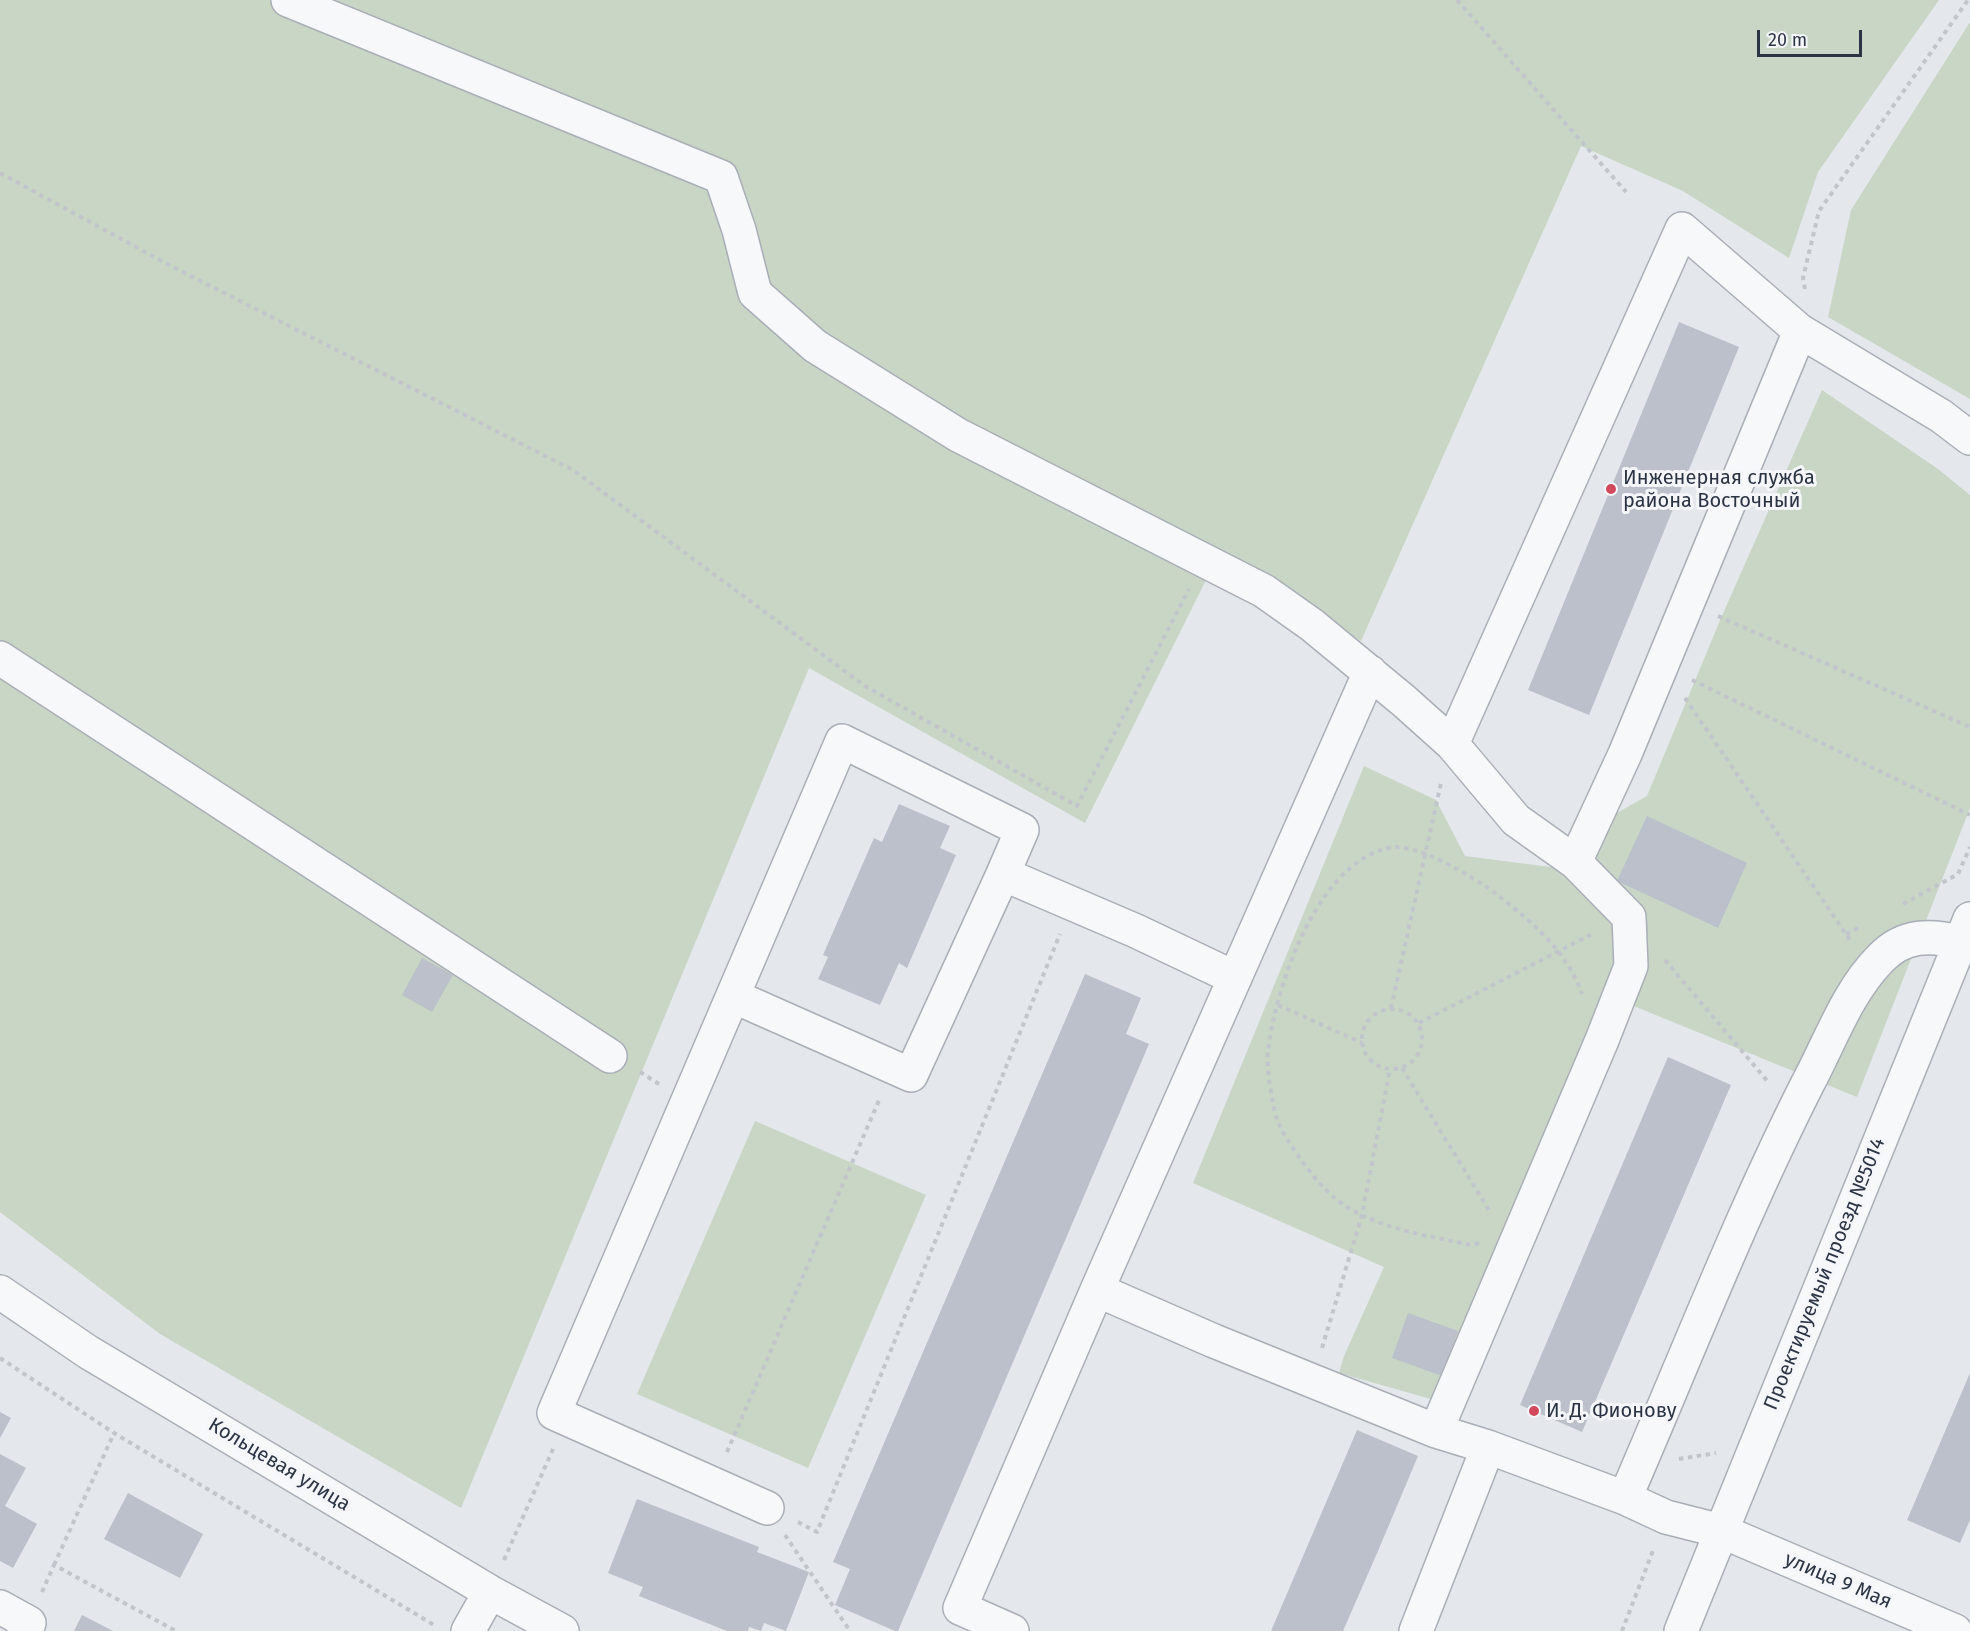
<!DOCTYPE html>
<html>
<head>
<meta charset="utf-8">
<style>
	body { margin:0 }
	#map { position:relative; width:1970px; height:1631px; overflow:hidden; background:#e4e7ec; font-family:"Fira Sans",sans-serif }
	canvas { display:block }
	.scale { position:absolute; left:1757px; top:30px; width:105px; height:27px; box-sizing:border-box; border:3px solid #2b3445; border-top:0; padding-left:8px; font-size:18px; line-height:21px; white-space:nowrap; color:#2b3445; -webkit-text-stroke:4px #f4f6f9; paint-order:stroke }
</style>
</head>
<body>
<div id="map">
<canvas width="1970" height="1631"></canvas>
<div class="scale">20 m</div>
</div>
<script>
const ctx = document.querySelector('canvas').getContext('2d');
ctx.lineJoin = 'round';
function paint(path, color) {
  ctx.fillStyle = color;
  ctx.fill(path, 'evenodd');
}
function trace(path, color, width, dash) {
  ctx.strokeStyle = color;
  ctx.lineWidth = width;
  ctx.lineCap = dash ? 'butt' : 'round';
  ctx.setLineDash(dash || []);
  ctx.stroke(path);
}
function drawText(font, color, halo, rows, align = 'center') {
  ctx.font = font + ' "Fira Sans",sans-serif';
  ctx.lineWidth = 6;
  ctx.setLineDash([]);
  ctx.textBaseline = 'middle';
  ctx.strokeStyle = halo;
  ctx.fillStyle = color;
  for (const [text, x, y, turn = 0] of rows) {
    ctx.save();
    ctx.translate(x, y);
    ctx.rotate((+turn || 0) * Math.PI / 180);
    ctx.textAlign = isNaN(turn) ? turn : align;
    if (halo) ctx.strokeText(text, 0, 0);
    ctx.fillText(text, 0, 0);
    ctx.restore();
  }
}
const green = new Path2D(`
	M0 0H1939L1818 172 1789 258 1683 191 1581 146 1361 641 1218 556 1085 823 809 668 461 1508 160 1334 0 1212Z
	M1970 22V399L1828 317 1851 210Z
	M1822 390 1938 469 1970 495V808L1857 1097 1609 996 1438 1401 1339 1373 1344 1356 1384 1267 1193 1183 1364 766 1436 800 1465 856 1581 871 1615 814 1647 796 1721 618Z
	M755 1121 926 1195 808 1468 637 1394Z`);
const building = new Path2D(`
	M1679 322 1739 347 1589 715 1528 690Z
	M899 804 950 826 940 848 956 855 907 968 899 963 880 1005 818 979 828 957 823 955 874 838 882 842Z
	M1647 816 1747 863 1718 928 1617 881Z
	M422 958 453 975 432 1012 402 995Z
	M1085 974 1141 998 1126 1034 1149 1044 898 1631H895L835 1605 850 1569 833 1562Z
	M1668 1057 1731 1085 1582 1432 1520 1405Z
	M1408 1313 1458 1331 1442 1376 1392 1358Z
	M1970 1373V1520L1960 1543 1907 1520Z
	M0 1412 11 1418 0 1438Z
	M1357 1430 1418 1456 1378 1551 1343 1631H1271Z
	M0 1454 26 1468 5 1506 37 1524 13 1568 0 1561Z
	M128 1493 203 1534 180 1578 104 1539Z
	M637 1499 759 1547 757 1552 809 1572 786 1631 764 1623 761 1631 749 1627 748 1631H727L639 1596 643 1587 608 1573Z
	M82 1615 113 1631H74Z`);
const path = new Path2D(`
	M1457 0 1626 192
	M0 173 171 266 573 470 865 686 1077 806 1189 589
	M1805 289 1803 278 1819 211 1968 0
	M1718 616 1970 727
	M1692 680 1970 815
	M1685 698 1850 940
	M1903 904 1958 874 1970 847
	M1846 934 1862 926
	M1665 960 1769 1083
	M1278 1005 1362 1043
	M1391 1008 1441 783
	M1362 1039a30 30 0 1 1 60 0a30 30 0 1 1-60 0Z
	M1419 1023 1594 933
	M1402 1068 1490 1212
	M640 1072 659 1084
	M1479 1243 1471 1245C1429 1236 1368 1227 1335 1198 1317 1184 1284 1140 1277 1119 1272 1105 1266 1065 1268 1051 1276 986 1316 865 1388 848 1415 841 1473 877 1495 893 1530 920 1567 951 1582 994
	M1322 1348 1362 1215 1390 1069
	M0 1358 114 1433 434 1625
	M727 1452 880 1098
	M1679 1459 1716 1453
	M798 1522 817 1532 1060 934
	M785 1535 850 1631
	M504 1560 553 1449
	M54 1565 114 1433
	M42 1592 54 1565 176 1631
	M1622 1631 1654 1548`);
const minor = new Path2D(`
	M288 0 721 177 739 230 755 293 815 346 958 435 1264 591 1312 625 1404 701 1452 744 1516 820 1575 862 1625 754 1800 331 1941 416 1970 438
	M0 658 610 1056
	M1370 672 1097 1290 1214 1341 1436 1431 1488 1447 1625 1498 1666 1517 1721 1531 1955 1631
	M1452 744 1682 229 1800 331
	M733 996 911 1075 1003 874
	M0 1292 88 1352 490 1592 562 1631
	M1436 1431 1602 1040 1631 966 1629 917 1575 862
	M1625 1498C1685 1360 1740 1217 1808 1083 1830 1042 1847 992 1881 958 1904 934 1931 935 1960 942
	M767 1508 554 1413 842 741 1022 830 1003 874 1136 931 1235 978
	M0 1607 29 1623 24 1631
	M468 1631 490 1592
	M1012 1631 960 1608 1097 1290
	M1416 1631 1488 1447
	M1681 1631 1970 919`);
const markers = [
	[1611,489,6,"#d1495b"],
	[1534,1411,6,"#d1495b"]
];
const poiNames = [
	["Инженерная служба",1623,478],
	["района Восточный",1623,501],
	["И. Д. Фионову",1546,1411]
];
const streetNames = [
	["Проектируемый проезд №5014",1825,1274,-68],
	["Кольцевая улица",279,1465,31],
	["улица 9 Мая",1838,1581,23]
];
paint(green, '#c9d6c5');
paint(building, '#bbc0ca');
trace(minor, '#a9aeb7', 36);
trace(path, '#c2c5cb', 4, [4.5, 4.5]);
trace(minor, '#f7f8fa', 33);
for (const [x, y, r, color] of markers) {
  const dot = new Path2D();
  dot.arc(x, y, r, 0, 2 * Math.PI);
  ctx.fillStyle = color;
  ctx.fill(dot);
  trace(dot, '#f4f6f9', 2);
}
drawText('20px', '#2b3445', '#f4f6f9', poiNames, 'left');
drawText('20px', '#2b3445', '#f4f6f9', streetNames);
</script>
</body>
</html>
